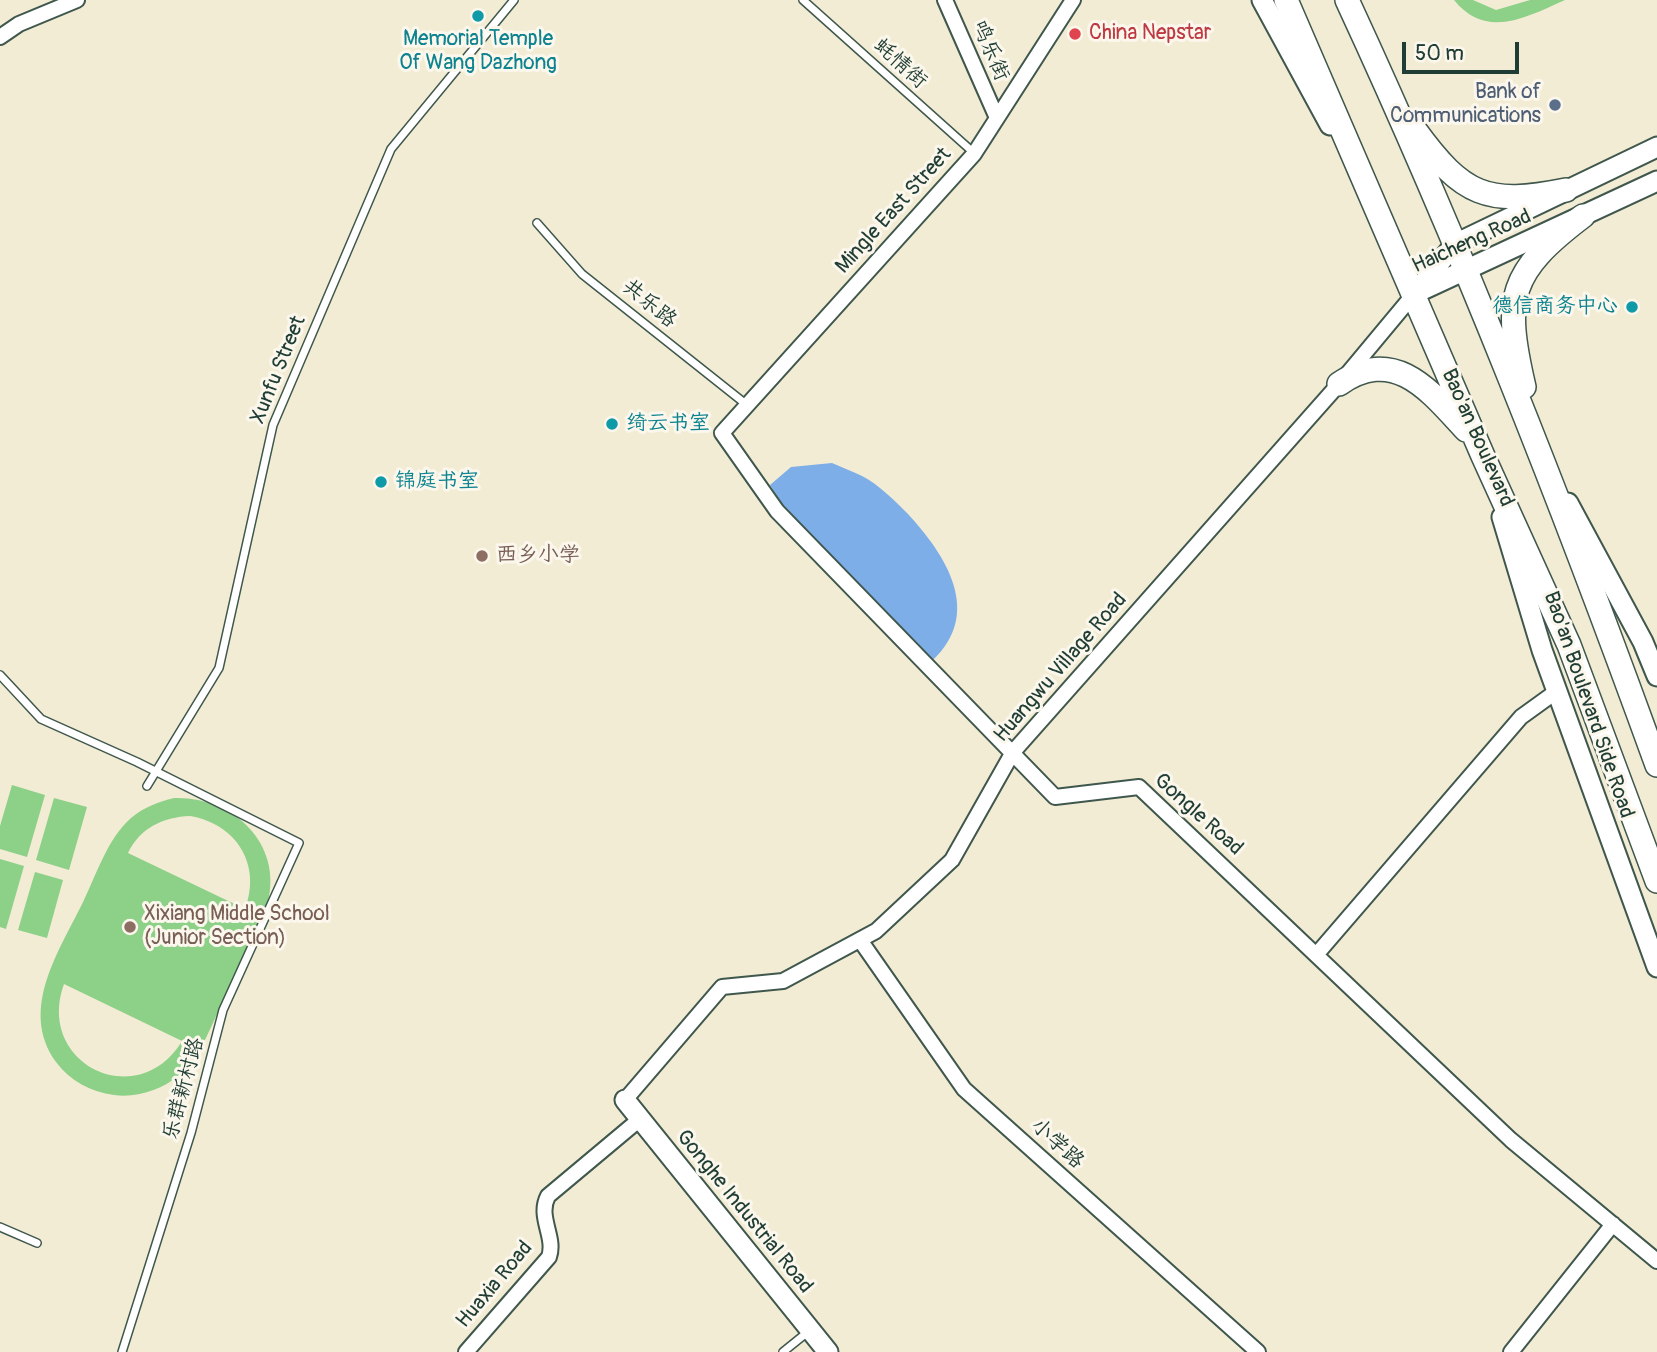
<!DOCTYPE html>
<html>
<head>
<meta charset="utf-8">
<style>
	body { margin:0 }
	#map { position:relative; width:1657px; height:1352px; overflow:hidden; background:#f3ecd5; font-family:Pangolin,sans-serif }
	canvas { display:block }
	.scale { position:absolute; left:1402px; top:42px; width:117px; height:32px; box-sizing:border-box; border:4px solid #1f3d34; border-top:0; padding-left:9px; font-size:21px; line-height:24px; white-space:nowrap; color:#1f3d34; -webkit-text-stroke:5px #fbf7ec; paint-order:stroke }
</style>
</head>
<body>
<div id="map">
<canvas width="1657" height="1352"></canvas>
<div class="scale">50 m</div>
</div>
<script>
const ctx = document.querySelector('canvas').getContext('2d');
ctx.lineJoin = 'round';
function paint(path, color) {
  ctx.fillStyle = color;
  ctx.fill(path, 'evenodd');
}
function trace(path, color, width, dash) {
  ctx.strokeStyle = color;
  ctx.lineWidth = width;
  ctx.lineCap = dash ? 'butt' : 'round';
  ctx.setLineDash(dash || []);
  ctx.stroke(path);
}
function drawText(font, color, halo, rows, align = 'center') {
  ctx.font = font + ' Pangolin,"LXGW WenKai TC",sans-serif';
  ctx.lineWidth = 6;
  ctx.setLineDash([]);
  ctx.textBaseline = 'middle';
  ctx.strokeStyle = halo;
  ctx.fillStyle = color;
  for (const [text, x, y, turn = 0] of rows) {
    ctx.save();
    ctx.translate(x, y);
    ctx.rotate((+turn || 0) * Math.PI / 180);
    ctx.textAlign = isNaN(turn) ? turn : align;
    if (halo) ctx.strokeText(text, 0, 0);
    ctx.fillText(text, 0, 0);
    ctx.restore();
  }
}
const green = new Path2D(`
	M1454 0H1473L1496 10 1530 0H1565C1527 17 1486 40 1454 0Z
	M12 785 45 795 27 857 0 849V826Z
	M54 798 87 807 69 870 36 860Z
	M174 798C231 796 283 842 268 902 260 934 240 965 226 994 213 1021 202 1056 178 1076 161 1090 137 1098 114 1095 91 1092 70 1081 56 1062 18 1009 60 950 84 900 97 873 108 838 131 818 144 807 158 802 174 798ZM190 816C236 824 262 864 245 909L128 853C140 828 163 817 190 816ZM64 984 182 1041C138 1114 35 1064 64 984Z
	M0 859 24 866 6 929 0 927Z
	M35 872 63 880 47 938 18 930Z`);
const water = new Path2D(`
	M832 463C841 467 852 471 862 476 879 485 893 499 907 513 946 555 984 613 932 661L782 504 770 485 791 467Z`);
const lane = new Path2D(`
	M803 0 974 153
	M537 223 582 274 747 405
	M0 675 41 719 137 762 299 843 223 1010 191 1133 122 1352
	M147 786 219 668 273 425 391 149 514 0
	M0 1227 37 1243
	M783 1352 809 1331`);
const street = new Path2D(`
	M945 0 997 118
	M1073 0 974 154 722 433 777 511 1055 797 1139 787 1511 1140 1657 1261
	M0 37 19 24 77 0
	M860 940 964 1089 1258 1352
	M1316 955 1521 717 1557 691
	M625 1100 722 987 783 981 876 931 952 860 1013 752 1339 384 1414 294
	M466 1352 549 1257C556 1237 537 1217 548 1196L640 1119
	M1511 1352 1613 1224`);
const secondary = new Path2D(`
	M1262 0 1330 125
	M1418 292 1657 181
	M1414 294 1455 244 1657 147
	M1568 503 1643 642 1657 676
	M1502 517 1542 650 1657 967
	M625 1100 828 1352`);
const primary = new Path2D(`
	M1286 0 1483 456 1569 645 1657 881
	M1347 0C1463 250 1563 506 1657 765
	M1415 130C1463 196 1487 206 1566 190
	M1339 384C1395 345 1430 391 1466 430
	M1524 387C1503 297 1509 272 1583 216`);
const markers = [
	[478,16,7,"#0f9aa8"],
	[1075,34,7,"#e0444e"],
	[1555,105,7,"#5c6f8a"],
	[1632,307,7,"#0f9aa8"],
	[612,424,7,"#0f9aa8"],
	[381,482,7,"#0f9aa8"],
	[482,556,7,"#8d6e63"],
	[130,927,7,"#8d6e63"]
];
const healthNames = [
	["China Nepstar",1089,34]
];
const cultureNames = [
	["Memorial Temple",478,40,"center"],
	["Of Wang Dazhong",478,64,"center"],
	["德信商务中心",1618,307,"right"],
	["绮云书室",626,424],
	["锦庭书室",395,482]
];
const streetNames = [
	["鸣乐街",990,51,67],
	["蚝情街",900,64,42],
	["Mingle East Street",894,211,-48],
	["Haicheng Road",1472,242,-24],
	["共乐路",649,304,39],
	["Xunfu Street",279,370,-68],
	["Bao'an Boulevard",1477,438,66],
	["Huangwu Village Road",1061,668,-49],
	["Bao'an Boulevard Side Road",1588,705,71],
	["Gongle Road",1198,815,42],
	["乐群新村路",184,1089,-75],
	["小学路",1057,1144,42],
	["Gonghe Industrial Road",744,1212,51],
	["Huaxia Road",495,1285,-50]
];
const serviceNames = [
	["Bank of",1541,93],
	["Communications",1541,117]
];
const educationNames = [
	["西乡小学",496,556],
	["Xixiang Middle School",144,915],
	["(Junior Section)",144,939]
];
paint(green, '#8dd088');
paint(water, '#7daee8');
trace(lane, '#3f574c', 10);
trace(street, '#3f574c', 18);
trace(secondary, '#3f574c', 23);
trace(primary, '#3f574c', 26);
trace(lane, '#fff', 7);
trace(street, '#fff', 14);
trace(secondary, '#fff', 19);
trace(primary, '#fff', 23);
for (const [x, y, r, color] of markers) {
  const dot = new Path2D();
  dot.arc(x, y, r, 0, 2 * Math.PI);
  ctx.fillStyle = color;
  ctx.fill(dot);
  trace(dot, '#fbf7ec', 2.5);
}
drawText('21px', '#be3a42', '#fbf7ec', healthNames, 'left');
drawText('21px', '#0d838f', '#fbf7ec', cultureNames, 'left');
drawText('21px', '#1f3d34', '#fbf7ec', streetNames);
drawText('21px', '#4e5e75', '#fbf7ec', serviceNames, 'right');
drawText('21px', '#785e54', '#fbf7ec', educationNames, 'left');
</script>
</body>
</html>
